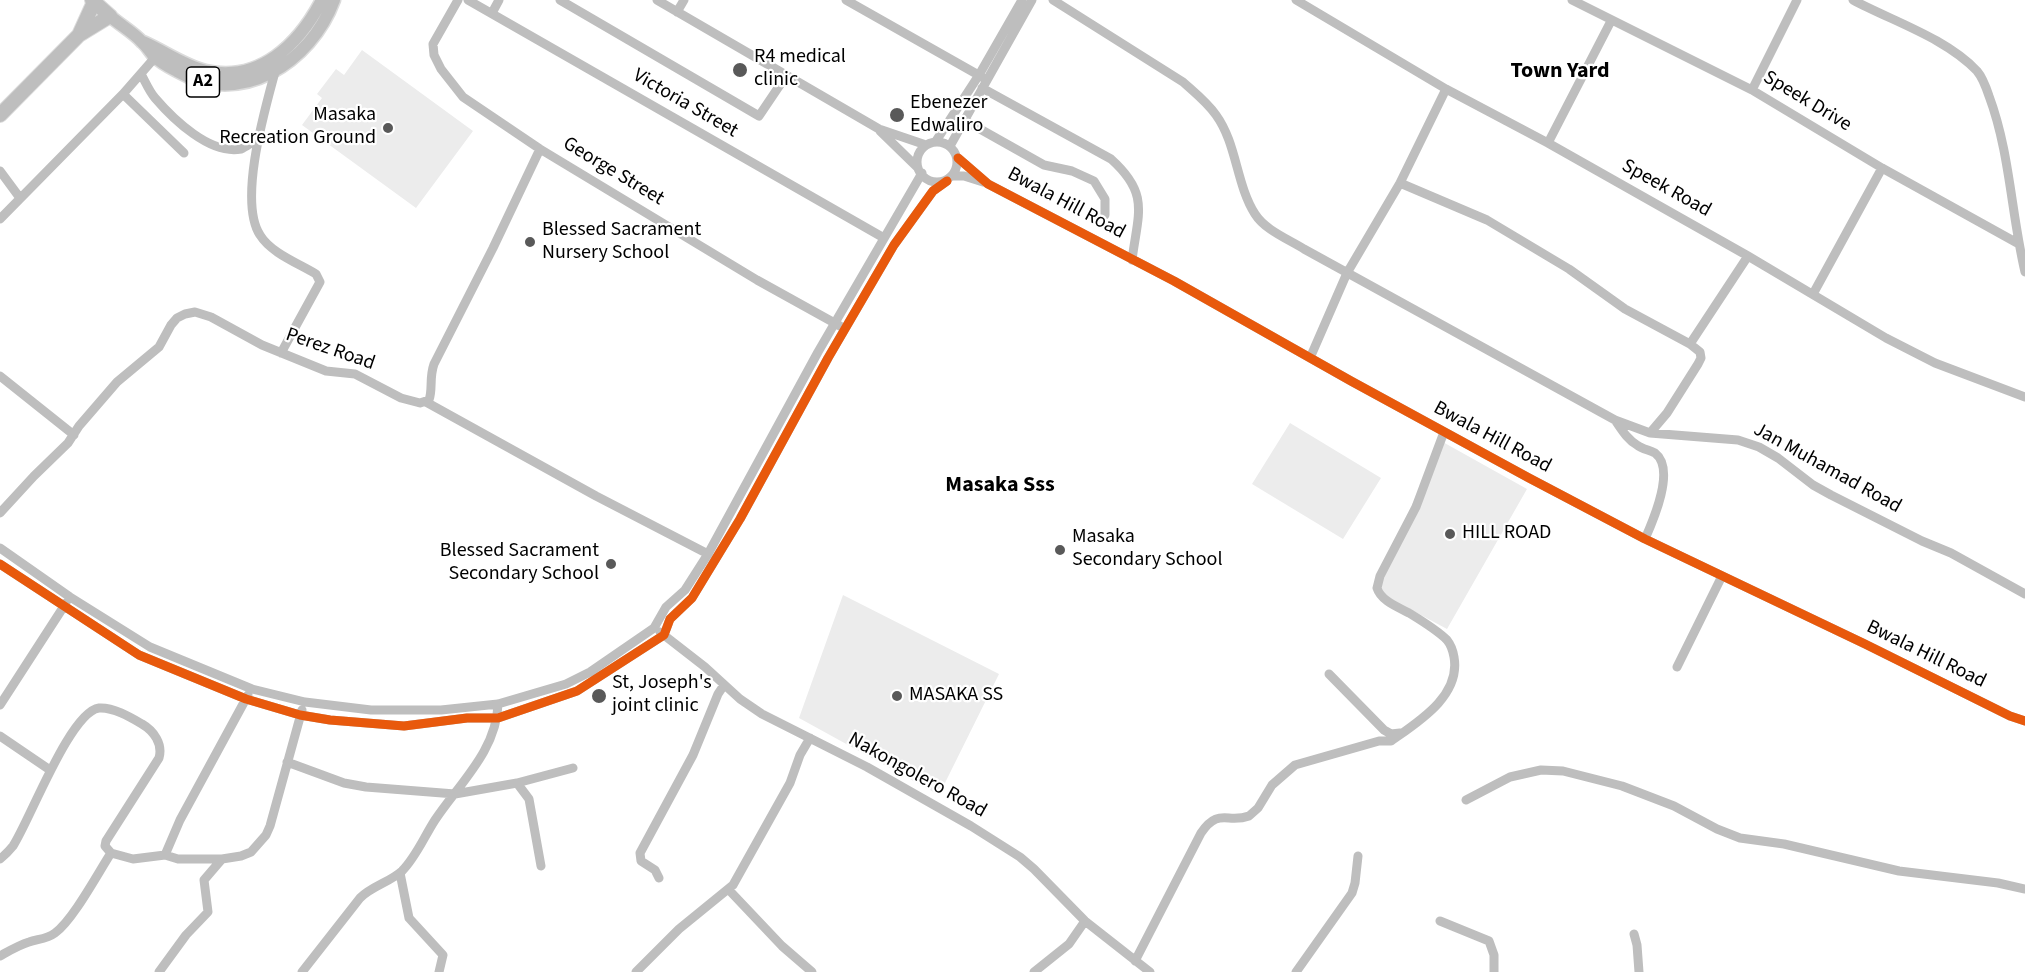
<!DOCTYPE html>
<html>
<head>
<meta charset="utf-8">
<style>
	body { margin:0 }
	canvas { display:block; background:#fff }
</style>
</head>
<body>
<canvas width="2025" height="972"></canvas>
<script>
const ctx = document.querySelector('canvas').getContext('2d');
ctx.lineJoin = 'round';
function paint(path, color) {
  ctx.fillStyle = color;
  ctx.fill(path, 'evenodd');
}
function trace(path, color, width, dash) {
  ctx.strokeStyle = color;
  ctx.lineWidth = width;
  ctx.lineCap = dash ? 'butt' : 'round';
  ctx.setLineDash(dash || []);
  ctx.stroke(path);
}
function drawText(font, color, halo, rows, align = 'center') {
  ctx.font = font + ' "Source Sans 3",sans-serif';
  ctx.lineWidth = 4.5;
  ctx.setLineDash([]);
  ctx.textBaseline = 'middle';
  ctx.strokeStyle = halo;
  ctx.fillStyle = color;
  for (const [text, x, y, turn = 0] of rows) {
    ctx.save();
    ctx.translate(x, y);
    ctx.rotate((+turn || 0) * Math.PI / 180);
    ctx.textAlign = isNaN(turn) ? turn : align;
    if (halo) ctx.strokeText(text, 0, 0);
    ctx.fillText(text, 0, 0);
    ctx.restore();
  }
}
const green = new Path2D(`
	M362 50 473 131 416 208 302 125 322 98 317 94 336 69 344 75Z
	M1290 423 1381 478 1343 539 1252 484Z
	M1441 441 1527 489 1447 629 1378 592V579Z
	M843 595 999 674 939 795 799 718Z`);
const minor = new Path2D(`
	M458 0 433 44 434 55 441 69 463 97 540 149 757 280 840 326
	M468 0 884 238
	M560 0 759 116 786 76
	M657 0 879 129 926 145
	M846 0 982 77
	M1053 0 1183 82C1194 92 1207 102 1216 115 1237 144 1236 184 1255 214 1265 230 1288 239 1304 249L1615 420 1650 433 1738 440 1759 447 1778 458 1813 485 1831 495 1922 541 1951 553 2025 594
	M1296 0 1446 89 1548 143 1748 256 1886 338 1935 363 2025 397
	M1572 0 1752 90 1882 168 2019 244
	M1853 0C1892 21 1946 38 1977 71 1983 78 1986 87 1989 96 2010 152 2011 213 2025 272
	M677 12 684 0
	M492 13 499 0
	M274 68 275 72C265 109 238 201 260 235 271 253 298 263 316 274L320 282 281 353
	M141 74C145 81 149 91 155 98 173 119 210 155 241 149 246 147 252 142 257 140
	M982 88 1111 159C1150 194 1138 213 1132 260
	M1752 90 1797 0
	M123 94 184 153
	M964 120 1044 165 1072 171 1094 181 1105 199V215
	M880 131 917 167
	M936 141 979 75 1022 0
	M917 162a20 20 0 1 1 40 0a20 20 0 1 1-40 0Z
	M1548 143 1611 21
	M950 146 1032 0
	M958 158 988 184 1174 281 1351 381 1529 478 1645 539 1865 644 2010 716 2025 721
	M0 171 20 198
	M952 176H964L983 182
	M1400 183 1487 220 1569 269 1625 309 1690 344 1700 352 1701 358 1698 364 1667 413 1650 433
	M0 219 123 94 158 54
	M1813 294 1882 168
	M1690 344 1748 256
	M1310 358 1347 273 1400 183 1446 89
	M0 376 74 435
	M426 402 596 496 708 554
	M1615 420C1622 430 1627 439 1637 445 1642 449 1649 450 1655 453 1676 469 1653 521 1645 539
	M0 513 34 476 68 443 79 426 117 382 159 347 171 325 177 318 185 314 195 312 211 317 262 345 326 371 355 374 401 398 420 403 429 400C433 389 429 378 434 364L493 248 540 149
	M0 548 70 597 150 647 252 689 305 702 371 710H441L498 704 566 684 590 672 654 628 666 607 685 590 708 554 818 352 922 173
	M0 564 139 655 246 699 300 715 330 720 404 726 467 718H498L577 691 664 635 670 619 692 598 740 519 828 358 894 245 933 191 947 181
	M660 632 705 667 740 699 762 714 867 767 971 826 1020 857 1034 869 1085 921 1150 972
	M1677 667 1722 576
	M1329 674 1384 730 1391 734 1400 733
	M0 705 66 603
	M0 736 50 770
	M287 762 344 783 366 787 455 794 517 783 573 768
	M517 783 529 799 541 866
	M1466 800 1510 777 1541 770 1563 771 1622 786 1674 806 1717 829 1740 838 1784 844 1899 871 1998 883 2025 889
	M165 855 180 820 248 695
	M0 859C5 855 9 851 13 846 30 820 70 712 99 708 113 707 130 717 142 724 154 731 163 744 159 758L106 841 105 846 111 853 133 859 165 855 178 859H222L241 856 251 852 266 835 270 826 302 710
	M400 873 409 918 443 955 439 972
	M659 878 655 870 641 861 640 853 693 755 718 694 724 685
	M728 889 782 946 812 972
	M1440 921 1489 941 1494 955V972
	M1634 934 1637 945 1639 972
	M0 956C9 951 19 945 29 942 38 939 47 939 55 933 73 920 98 873 111 853
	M1135 961 1201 833C1219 807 1227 824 1249 816L1258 808 1272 785 1295 765 1379 741H1391C1418 722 1461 696 1454 657 1453 651 1451 645 1447 640 1437 630 1422 621 1409 613 1398 607 1381 601 1377 588L1380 576 1416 507 1444 432
	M159 972 186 935 208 912 204 880 222 859
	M302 972 360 898C372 886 390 882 402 871 416 857 424 837 435 820 459 784 497 750 498 704
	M636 972 679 929 733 885 790 783 800 755 810 738
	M1034 972 1069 944 1085 921
	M1296 972 1352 893 1355 883 1358 856`);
const major = new Path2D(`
	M110 16C120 25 133 32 142 42 147 46 150 52 154 56 160 62 169 67 177 71 240 108 311 63 334 0
	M143 42C164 51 184 66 206 71 260 83 299 44 322 0`);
const highway = new Path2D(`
	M79 35 94 2
	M0 115 79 35 110 16 92 0`);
const cycleway = new Path2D(`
	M958 158 988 184 1174 281 1351 381 1529 478 1645 539 1865 644 2010 716 2025 721
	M0 564 139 655 246 699 300 715 330 720 404 726 467 718H498L577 691 664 635 670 619 692 598 740 519 828 358 894 245 933 191 947 181`);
const markers = [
	[740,70,8,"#595959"],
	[897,115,8,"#595959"],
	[388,128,6,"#595959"],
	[530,242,6,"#595959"],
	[1450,534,6,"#595959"],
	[1060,550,6,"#595959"],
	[611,564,6,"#595959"],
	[599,696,8,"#595959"],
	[897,696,6,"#595959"]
];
const shields = [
	[203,82,33]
];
const shieldNames = [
	["A2",203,82]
];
const poiNames = [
	["R4 medical",754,58],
	["clinic",754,81],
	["Ebenezer",910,104],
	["Edwaliro",910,127],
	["Masaka",376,116,"right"],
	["Recreation Ground",376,139,"right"],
	["Blessed Sacrament",542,231],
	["Nursery School",542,254],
	["HILL ROAD",1462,534],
	["Masaka",1072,538],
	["Secondary School",1072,561],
	["Blessed Sacrament",599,552,"right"],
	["Secondary School",599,575,"right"],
	["St, Joseph's",612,684],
	["joint clinic",612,707],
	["MASAKA SS",909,696]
];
const streetNames = [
	["Speek Drive",1807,102,31],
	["Victoria Street",685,104,30],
	["George Street",613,172,31],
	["Speek Road",1666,189,29],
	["Bwala Hill Road",1066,204,28],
	["Perez Road",330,350,19],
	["Bwala Hill Road",1492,438,28],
	["Jan Muhamad Road",1827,469,29],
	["Bwala Hill Road",1926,655,26],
	["Nakongolero Road",917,776,29]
];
const quarterNames = [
	["Town Yard",1560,72],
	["Masaka Sss",1000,486]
];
paint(green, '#ececec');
trace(major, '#dbdbdb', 15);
trace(highway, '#dbdbdb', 16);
trace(minor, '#bebebe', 9);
trace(major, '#bebebe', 12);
trace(highway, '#bebebe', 14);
trace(cycleway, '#e8590c', 9);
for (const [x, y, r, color] of markers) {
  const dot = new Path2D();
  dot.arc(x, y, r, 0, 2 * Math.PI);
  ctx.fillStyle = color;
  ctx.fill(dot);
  trace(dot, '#fff', 2);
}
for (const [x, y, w] of shields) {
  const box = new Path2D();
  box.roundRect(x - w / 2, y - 15, w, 30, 4.5);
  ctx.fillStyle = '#fff';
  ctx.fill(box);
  trace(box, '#000', 1.5);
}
drawText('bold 18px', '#000', null, shieldNames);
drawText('20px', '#000', '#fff', poiNames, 'left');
drawText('20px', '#000', '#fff', streetNames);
drawText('bold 22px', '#000', '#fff', quarterNames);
</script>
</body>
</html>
